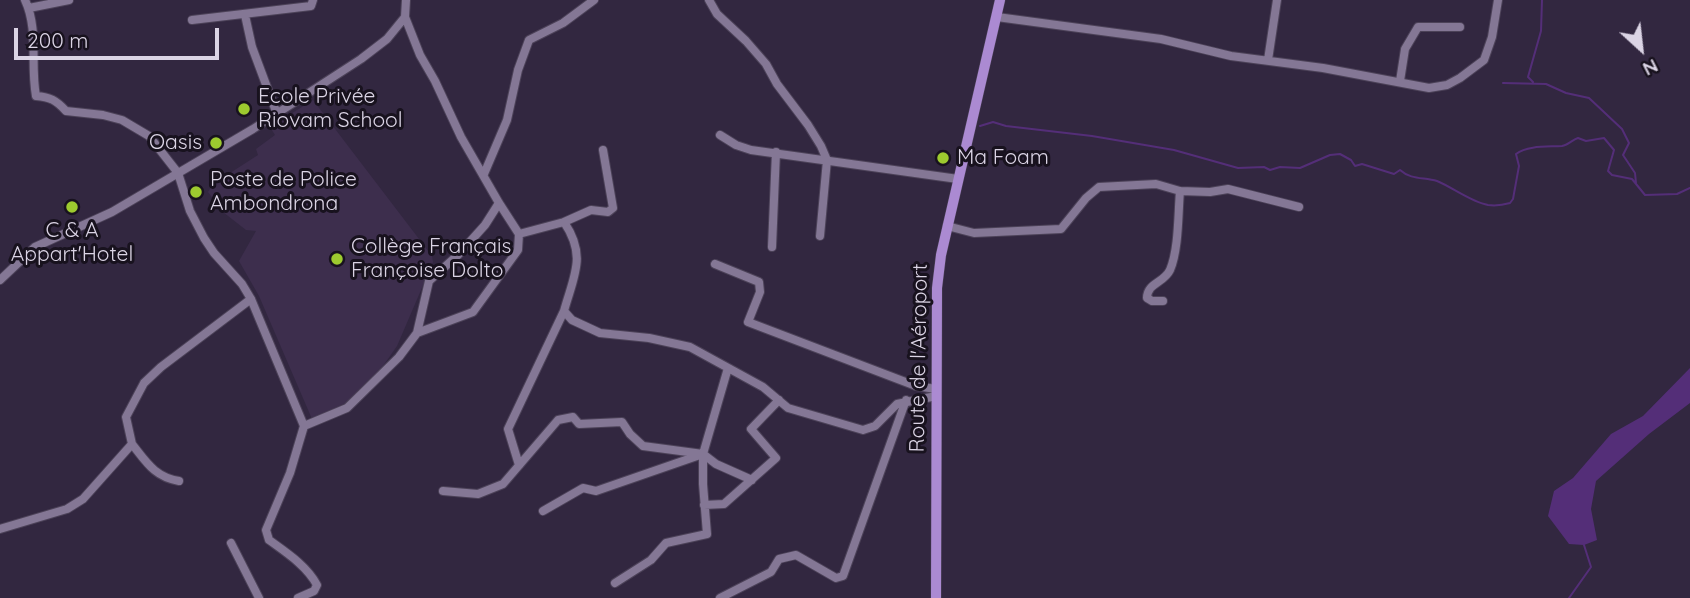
<!DOCTYPE html>
<html>
<head>
<meta charset="utf-8">
<style>
	body { margin:0 }
	#map { position:relative; width:1690px; height:598px; overflow:hidden; background:#322740; font-family:Quicksand,sans-serif }
	canvas { display:block }
	.north { position:absolute; left:1606px; top:14px; width:70px; height:70px; -webkit-text-stroke:5px #18121e; paint-order:stroke; rotate:153deg; font-size:19px; font-weight:700; line-height:28px; text-align:center; color:#dbd4e5 }
	.north::after { content:''; display:block; margin:auto; width:24px; height:32px; background:#dbd4e5; clip-path:polygon(50% 0,100% 100%,50% 72%,0 100%) }
	.scale { position:absolute; left:14px; top:28px; width:205px; height:32px; box-sizing:border-box; border:4px solid #dbd4e5; border-top:0; padding-left:9px; font-size:21px; line-height:24px; white-space:nowrap; color:#dbd4e5; -webkit-text-stroke:5px #18121e; paint-order:stroke }
</style>
</head>
<body>
<div id="map">
<canvas width="1690" height="598"></canvas>
<div class="north">N</div>
<div class="scale">200 m</div>
</div>
<script>
const ctx = document.querySelector('canvas').getContext('2d');
ctx.lineJoin = 'round';
function paint(path, color) {
  ctx.fillStyle = color;
  ctx.fill(path, 'evenodd');
}
function trace(path, color, width, dash) {
  ctx.strokeStyle = color;
  ctx.lineWidth = width;
  ctx.lineCap = dash ? 'butt' : 'round';
  ctx.setLineDash(dash || []);
  ctx.stroke(path);
}
function drawText(font, color, halo, rows, align = 'center') {
  ctx.font = font + ' Quicksand,sans-serif';
  ctx.lineWidth = 6;
  ctx.setLineDash([]);
  ctx.textBaseline = 'middle';
  ctx.strokeStyle = halo;
  ctx.fillStyle = color;
  for (const [text, x, y, turn = 0] of rows) {
    ctx.save();
    ctx.translate(x, y);
    ctx.rotate((+turn || 0) * Math.PI / 180);
    ctx.textAlign = isNaN(turn) ? turn : align;
    if (halo) ctx.strokeText(text, 0, 0);
    ctx.fillText(text, 0, 0);
    ctx.restore();
  }
}
const built = new Path2D(`
	M313 100 432 256 433 262 397 346 362 396 312 419 259 296 239 261 256 231 246 230 223 212 208 192 213 184 258 155 256 149 275 135 270 127Z`);
const water = new Path2D(`
	M1690 368V403L1649 434 1596 481 1591 509 1597 540 1584 545 1569 544 1548 516 1554 491 1573 478 1611 434 1643 416Z`);
const stream = new Path2D(`
	M1533 82 1528 77 1541 31 1542 0
	M1503 83 1546 84 1566 93 1589 98 1622 129 1629 143 1623 155 1635 173 1636 183
	M980 126 993 122 1006 126 1092 136 1174 150 1238 168 1264 167 1270 170 1280 167 1300 168 1330 155 1340 154 1351 160 1355 166 1362 164 1394 174 1400 170C1411 180 1424 177 1437 181 1452 187 1471 202 1488 205 1495 206 1503 205 1510 203L1513 199 1519 166 1516 154C1528 145 1548 147 1562 146 1568 145 1572 140 1578 138L1586 141 1604 138 1614 150 1608 171 1612 175 1632 179 1645 195 1677 194 1690 188
	M1569 598 1591 567 1584 545`);
const minor = new Path2D(`
	M25 0C39 30 30 64 36 96 50 97 56 100 66 111L103 115 122 120 149 136 178 173 190 211 204 238 214 253 242 284 251 299 304 426
	M709 0 717 14 746 41 766 64 777 84 808 125 821 146 827 160 820 236
	M29 8 69 0
	M245 15 252 47 277 114
	M405 17 420 55 435 81 461 137 499 203 519 234 564 222C587 256 574 275 564 311L572 320 600 333 649 338 690 347 763 387 788 408 863 430 875 426 897 404 936 396
	M997 17 1161 39 1231 56 1323 68 1429 88 1447 85 1460 78 1484 60 1492 37 1498 0
	M192 20 311 6 313 0
	M1268 60 1277 0
	M1400 81 1405 49 1418 27H1460
	M720 135 736 145 751 150 958 179
	M484 174 507 120 518 70 529 40 563 23 594 0
	M564 222 591 210 608 212 613 208 603 150
	M947 226 974 233 1061 229 1086 198 1099 187 1156 184 1180 191 1210 192 1228 189 1299 207
	M772 247 776 152
	M715 264 759 282 760 292 748 322 916 386 936 389
	M0 280 35 247 112 212 253 129 361 59 387 39 405 17 406 0
	M1163 301H1152L1147 298C1147 283 1164 283 1170 270 1179 249 1178 213 1180 191
	M417 333 473 312 518 250 519 234
	M132 444C147 463 155 477 179 481
	M519 465 508 429 564 311
	M443 491 478 494 503 484 558 420 573 417 579 424 622 422 630 434 643 446 703 454 716 464 752 480
	M704 505 724 504 776 458 751 429 779 400
	M543 511 583 488 596 491 700 455
	M0 529 67 509 83 499 132 444 126 417 144 383 161 367 251 299
	M231 543 259 598
	M615 583 651 560 666 543 707 534 703 484V454L728 368
	M298 598 314 591 317 585C307 566 287 553 269 540L266 530 290 473 304 426 347 408 399 357 417 333 429 281 458 255 485 225 499 203
	M720 598 771 572 779 559 796 555 836 578 843 576 906 400`);
const major = new Path2D(`
	M936 598 937 288 941 255 1000 0`);
const markers = [
	[244,109,7,"#9dca2f"],
	[216,143,7,"#9dca2f"],
	[943,158,7,"#9dca2f"],
	[196,192,7,"#9dca2f"],
	[72,207,7,"#9dca2f"],
	[337,259,7,"#9dca2f"]
];
const poiNames = [
	["Ecole Privée",258,97],
	["Riovam School",258,121],
	["Oasis",202,143,"right"],
	["Ma Foam",957,158],
	["Poste de Police",210,180],
	["Ambondrona",210,204],
	["C & A",72,231,"center"],
	["Appart'Hotel",72,255,"center"],
	["Collège Français",351,247],
	["Françoise Dolto",351,271]
];
const streetNames = [
	["Route de l'Aéroport",919,358,-89]
];
paint(built, '#3d2e4d');
paint(water, '#542e78');
trace(stream, '#542e78', 2);
trace(minor, '#4c4258', 10);
trace(major, '#4c4258', 11);
trace(minor, '#847795', 8);
trace(major, '#ab8ad2', 10);
for (const [x, y, r, color] of markers) {
  const dot = new Path2D();
  dot.arc(x, y, r, 0, 2 * Math.PI);
  ctx.fillStyle = color;
  ctx.fill(dot);
  trace(dot, '#18121e', 2.5);
}
drawText('21px', '#dbd4e5', '#18121e', poiNames, 'left');
drawText('21px', '#dbd4e5', '#18121e', streetNames);
</script>
</body>
</html>
